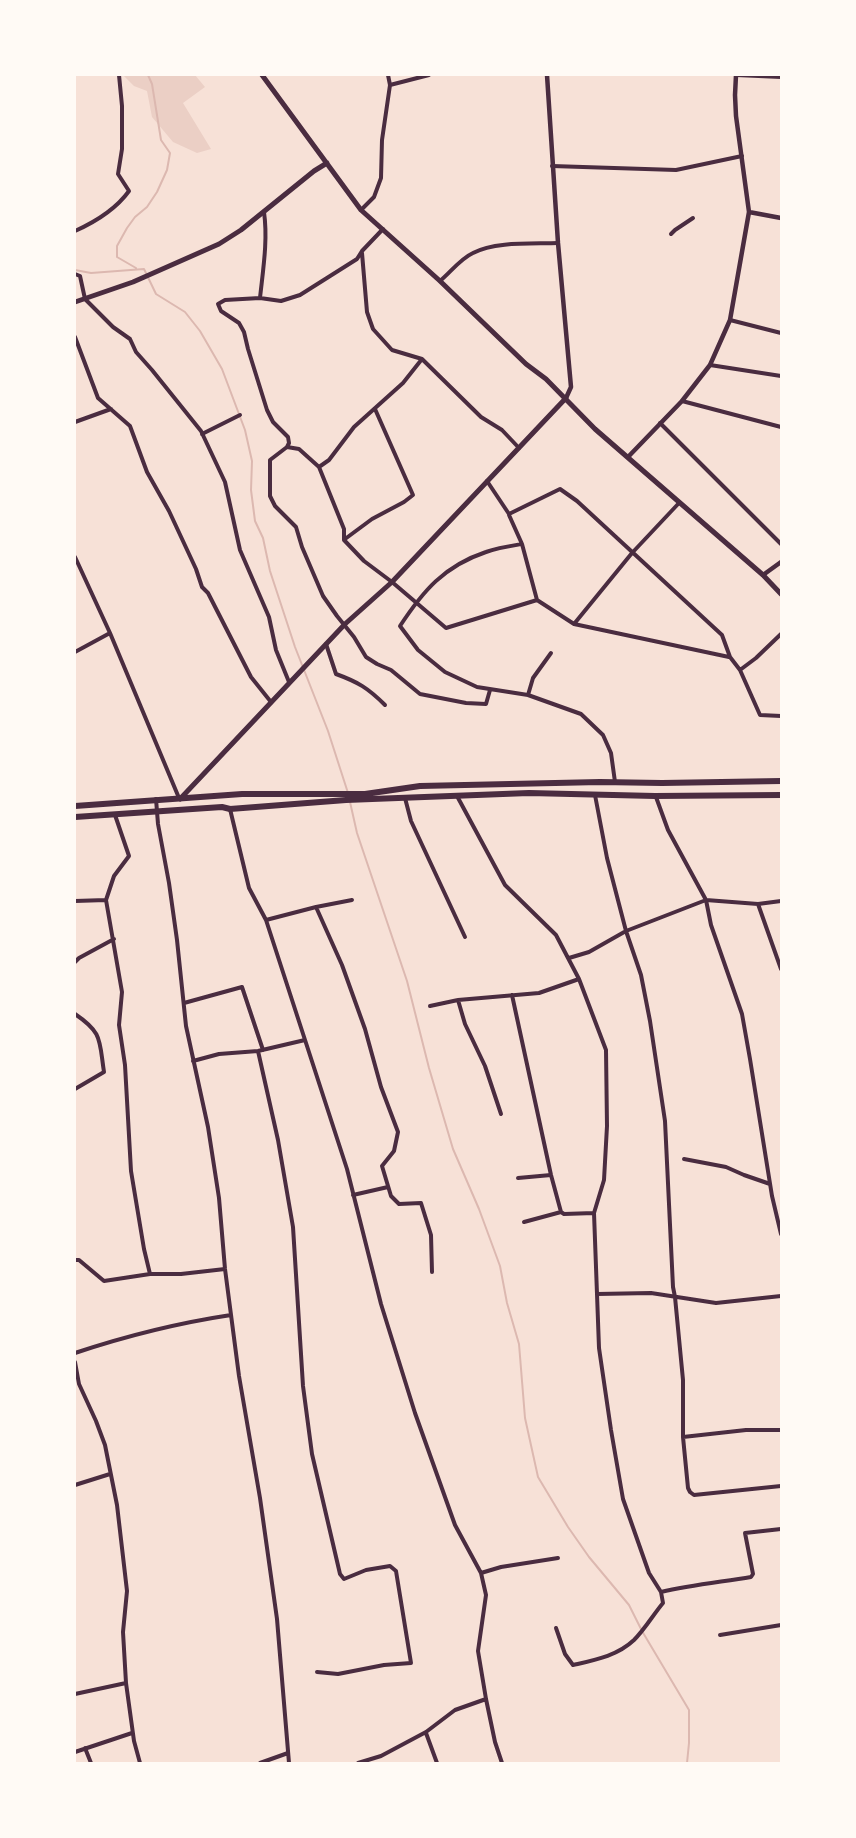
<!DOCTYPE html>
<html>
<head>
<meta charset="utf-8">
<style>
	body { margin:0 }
	#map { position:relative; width:856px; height:1838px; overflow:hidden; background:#f7e1d7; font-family:"Sofia Sans Condensed",sans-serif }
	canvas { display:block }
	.frame { position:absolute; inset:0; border:76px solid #fffaf5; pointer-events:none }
</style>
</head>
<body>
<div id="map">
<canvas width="856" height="1838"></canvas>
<div class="frame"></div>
</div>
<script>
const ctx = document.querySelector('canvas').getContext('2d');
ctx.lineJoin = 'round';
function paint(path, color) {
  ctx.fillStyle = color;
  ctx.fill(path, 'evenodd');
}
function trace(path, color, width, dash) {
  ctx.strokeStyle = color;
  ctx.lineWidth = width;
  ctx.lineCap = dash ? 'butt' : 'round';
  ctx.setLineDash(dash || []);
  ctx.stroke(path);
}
const green = new Path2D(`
	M123 75H195L205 87 183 103 211 149 197 153 173 142 152 117 147 91 134 86Z`);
const stream = new Path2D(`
	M136 268 117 257V246L127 228 135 217 147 207 157 192 167 170 170 153 161 140 152 84 148 75
	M75 270 91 273 144 269 156 294 185 312 200 331 222 369 245 430 252 461 251 490 255 521 263 538 270 571 295 647 328 731 348 793
	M350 802 357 833 407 981 429 1068 453 1149 479 1209 500 1266 507 1303 519 1344 525 1418 538 1477 568 1527 589 1557 629 1605 642 1631 689 1710V1743L687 1763`);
const minor = new Path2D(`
	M736 75 781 77
	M390 85 429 75
	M552 166 676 170 742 156
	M361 210 374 197 381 178 382 140 390 85 388 75
	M383 229 362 251 357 259 300 295 281 301 260 298 225 300 218 304 221 311 239 323 244 332 248 349 267 410 273 422 288 437 289 443 287 447 270 460V496L275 506 296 527 302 547 323 596 337 616 354 637 366 657 377 664 391 670 420 694 466 703 486 704 490 690
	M75 231C95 222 116 209 129 191L118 174 122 149V106L119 75
	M671 234 675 230 693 218
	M362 253 367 312 373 329 392 350 422 359 481 417 502 430 519 448
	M75 274 80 276 85 299 113 327 130 339 136 352 152 370 201 431 225 482 240 550 269 617 276 650 289 682
	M440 281C451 272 460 259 473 253 495 241 533 244 558 243
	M260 298C263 270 268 240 264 212
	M730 320 781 333
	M75 337 98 398 130 426 147 472 169 511 196 569 202 587 208 593 251 677 271 702
	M710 365 781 376
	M682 401 781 427
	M75 422 111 409
	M660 423 781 544
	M202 434 240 415
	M287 447 299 449 319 467 344 529V540L364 561 392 582 446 628 537 600
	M319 467 329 460 354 427 403 383 422 359
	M487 481 509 514 560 489 577 501 722 635 730 657 740 670 760 715 781 716
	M509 515 522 544 537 600 574 624 729 657
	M345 539 372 519 404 502 413 495 375 409
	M522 544C510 546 497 548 486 552 444 566 423 591 400 626L418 650 445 672 477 687 528 695 581 714 603 735 611 753 615 782
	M75 557 110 633 179 798
	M574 624 632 553 679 503
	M326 644 336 674C358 682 368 688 385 705
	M75 652 110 633
	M740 670 756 658 781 634
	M528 695 533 678 551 653
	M595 795 607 858 626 931 641 975 650 1021 665 1121 673 1287 675 1297 683 1380V1437L688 1488 690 1492 694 1495 781 1486
	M457 796 505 885 556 935 579 979 606 1050 607 1126 604 1180 594 1213 599 1348 611 1430 623 1499 649 1573 661 1592 663 1603C653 1615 645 1629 634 1640 617 1656 595 1660 573 1665L565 1654 556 1628
	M656 797 668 830 706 900 711 925 742 1014 750 1059 772 1196 781 1234
	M405 798 411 821 465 937
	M156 799 158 824 169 883 177 940 186 1026 208 1127 219 1198 225 1269 239 1376 260 1498 277 1619 289 1763
	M230 809 249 888 266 920 347 1169 381 1304 415 1413 455 1525 481 1573 486 1595 478 1651 486 1699 495 1742 502 1763
	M115 815 129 856 114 876 106 900 122 992 119 1025 125 1065 131 1171 144 1249 150 1274
	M75 901 106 900
	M758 904 781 969
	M316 907 342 965 365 1029 381 1087 398 1132 394 1151 382 1166 391 1196 399 1204 421 1203 431 1235 432 1272
	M266 920 316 907 352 900
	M569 958 589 952 626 931 706 900 758 904 781 901
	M75 962 79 958 114 939
	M512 995 551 1175 561 1212 564 1214 594 1213
	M458 1000 465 1024 485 1066 501 1114
	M184 1003 242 987 263 1050
	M430 1006 458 1000 539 993 579 979
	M75 1014C103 1033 99 1040 104 1072L75 1089
	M258 1051 278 1140 293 1227 303 1386 312 1454 340 1574 344 1579 366 1570 390 1566 396 1571 411 1663 384 1665 338 1674 317 1672
	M193 1061 219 1054 258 1051 305 1040
	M684 1159 726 1167 744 1175 770 1184
	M518 1178 551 1175
	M353 1195 388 1187
	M524 1222 561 1212
	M75 1260H79L104 1281 150 1274H181L225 1269
	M597 1294 651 1293 716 1303 781 1296
	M75 1353C126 1336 178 1323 231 1315
	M75 1362 79 1384 96 1421 105 1445 117 1505 127 1591 123 1632 126 1683 134 1741 140 1763
	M683 1437 746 1430H781
	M75 1485 110 1474
	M481 1573 501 1567 558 1558
	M661 1592C691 1585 721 1582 751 1577L753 1574 745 1533 781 1529
	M720 1635 781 1625
	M75 1694 126 1683
	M426 1733 437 1763
	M85 1748 91 1763
	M75 1752 132 1733
	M260 1763 288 1753
	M358 1763 381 1756 426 1732 455 1710 486 1699`);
const tertiary = new Path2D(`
	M547 75 558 243 571 387 566 398
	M749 212 781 218
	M628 457 682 401 710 365 730 320 749 212 736 116 735 95 736 75
	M763 575 781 562`);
const secondary = new Path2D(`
	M262 75 361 210 440 281 526 364 546 379 595 429 763 575 781 594
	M75 302 133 282 219 244 241 230 314 171 327 163
	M180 799 345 624 392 582 566 398`);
const primary = new Path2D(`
	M75 806 242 794H365L420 786 600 782 662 783 781 781
	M75 817 222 807 230 809 346 800 529 793 655 796 781 795`);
paint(green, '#ebcfc5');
trace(stream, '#dcb8b0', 2);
trace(minor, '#4a2c40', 4);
trace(tertiary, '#4a2c40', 4.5);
trace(secondary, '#4a2c40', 5);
trace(primary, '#4a2c40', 6);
</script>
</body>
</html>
